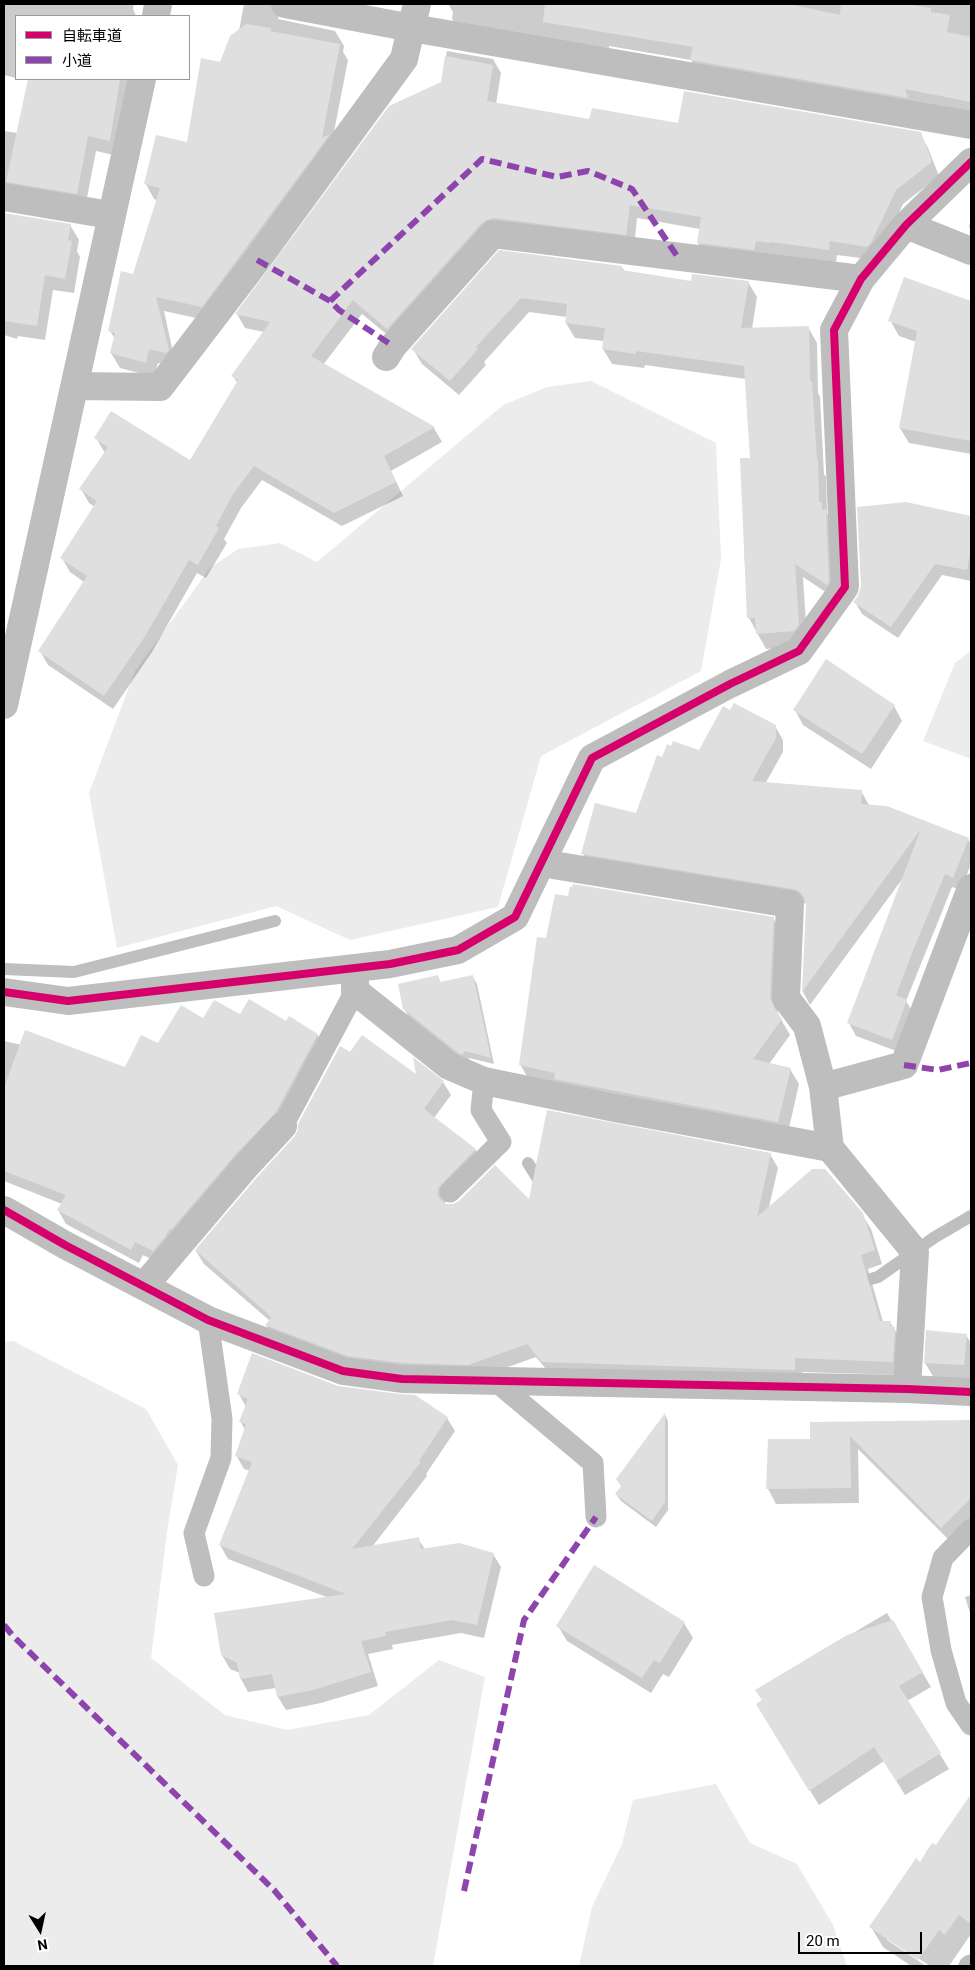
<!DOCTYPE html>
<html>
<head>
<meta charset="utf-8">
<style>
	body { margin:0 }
	#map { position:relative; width:975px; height:1970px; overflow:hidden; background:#fff; font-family:Roboto,"Noto Sans JP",sans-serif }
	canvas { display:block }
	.frame { position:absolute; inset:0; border:5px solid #000; pointer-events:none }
	.legend { position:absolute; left:15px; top:15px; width:175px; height:65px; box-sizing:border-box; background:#fff; border:1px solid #999; margin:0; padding:6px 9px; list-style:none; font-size:15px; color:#000 }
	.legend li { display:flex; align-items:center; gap:10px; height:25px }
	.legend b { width:25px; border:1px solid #999 }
	.north { position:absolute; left:15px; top:1905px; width:50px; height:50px; -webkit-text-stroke:4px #fff; paint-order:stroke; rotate:170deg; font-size:14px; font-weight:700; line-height:20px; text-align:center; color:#000 }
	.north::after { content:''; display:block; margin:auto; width:18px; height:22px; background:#000; clip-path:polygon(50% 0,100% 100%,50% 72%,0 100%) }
	.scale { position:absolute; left:798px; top:1932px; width:124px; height:22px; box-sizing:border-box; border:2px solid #000; border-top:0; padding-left:6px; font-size:15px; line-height:18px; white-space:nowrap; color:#000; -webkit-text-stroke:4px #fff; paint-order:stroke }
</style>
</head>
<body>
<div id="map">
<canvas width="975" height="1970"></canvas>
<div class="frame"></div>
<ul class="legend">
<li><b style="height:6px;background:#d6006c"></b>自転車道</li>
<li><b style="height:6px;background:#8e44ad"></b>小道</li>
</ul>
<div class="north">N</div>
<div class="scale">20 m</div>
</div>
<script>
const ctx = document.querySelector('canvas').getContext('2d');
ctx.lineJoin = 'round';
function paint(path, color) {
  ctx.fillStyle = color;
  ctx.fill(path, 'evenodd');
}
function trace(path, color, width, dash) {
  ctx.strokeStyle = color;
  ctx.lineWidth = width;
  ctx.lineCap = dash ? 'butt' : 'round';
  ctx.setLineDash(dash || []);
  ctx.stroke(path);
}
const green = new Path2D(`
	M591 381 716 443 721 559 701 671 541 756 498 907 350 940 276 906 117 948 89 793 135 671 210 568 238 549 280 543 317 562 503 405 547 387Z
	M971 651V759L923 741 955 663Z
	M13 1341 146 1409 178 1465 167 1532 151 1658 225 1715 287 1730 369 1715 439 1660 485 1677 433 1966H4V1342Z
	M716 1784 750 1843 797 1864 833 1925 847 1966H579L592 1907 622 1844 633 1800Z`);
const shadow = new Path2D(`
	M4 4H134L133 9 136 16H16V78L4 75Z
	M244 4H292L281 9 278 19 335 31 344 46 343 52 348 60 332 142 210 321 164 311 176 366 175 367 158 363 154 377 120 368 111 353 115 339 110 331 133 275 157 200 154 199 146 184 188 143 221 63 239 31Z
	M448 4H971V115L700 75 691 60 609 46V48L461 34 452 19 453 12Z
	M447 51 493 59 501 73 496 104 590 120 920 133 928 148 939 176 903 204 880 255 875 260 837 255 836 263 706 257 698 243 700 229 637 218 634 248 503 232 396 342 362 314 323 365 434 428 442 442 391 471 403 496 342 526 262 480 241 508 224 539 227 543 206 578 197 573 152 652 113 709 48 665 40 651 84 582 70 572 62 558 95 507 89 503 81 489 105 453 96 438 190 462 238 384 233 376 264 332 245 328 237 314 389 107 442 83Z
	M21 79H130L118 156 96 151 85 208 4 199V131L17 133 29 80Z
	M4 214 70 225 79 240 77 251 80 257 74 293 53 290 45 340 18 336 17 339 4 335Z
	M971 219V231L969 226Z
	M500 252 622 267 625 272 692 282H748L757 297 752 329 808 327 817 343 818 393 820 397 824 474 826 477 827 513 834 526 836 599 803 577 807 640 803 646 766 649 749 618 744 549 751 459 746 379 645 365 644 368 612 364 603 349 604 341 575 338 566 323 567 317 529 312 484 362 486 365 459 395 422 364 413 349Z
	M905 279 971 303V454L909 443 900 428 916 342 899 336 890 320Z
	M906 504 971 517V581L942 575 898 638 862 614 855 602Z
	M894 706 902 721 871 769 803 725 795 710Z
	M731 711 775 726 783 740V752L765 784 861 791 869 805 968 839 971 845V864L961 890 952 887 906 1001 914 1014 899 1052 856 1036 849 1023 903 878 810 1005 803 992 807 904 801 902 591 867 583 854 636 815 662 759 699 751Z
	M773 918 782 934 778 1014 790 1035 769 1064 790 1069 799 1084 787 1137 529 1080 520 1064 547 940Z
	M472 976 477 984 494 1064 469 1058 467 1062 463 1060 409 1017 404 1009 438 977 441 983Z
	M240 1016 286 1023 317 1034 325 1049 284 1127 161 1264 143 1255 139 1263 66 1224 58 1210 62 1204 4 1181V1041L126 1068 158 1045 204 1020Z
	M350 1054 418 1077 443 1082 451 1095 434 1118 475 1149 483 1163 445 1202V1205L530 1202 770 1154 778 1168 769 1207 862 1214 871 1229 882 1264 868 1269 883 1322H890L902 1342 900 1375 802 1372V1383L551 1375 536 1357 477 1378 412 1377 274 1338 266 1325 270 1321 204 1264 196 1251 296 1137Z
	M966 1335 971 1343V1380L934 1378 925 1363Z
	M337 1387 447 1418 455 1431 426 1474 427 1476 372 1547 418 1539 425 1549 493 1554 501 1567 484 1638 461 1633 392 1645 393 1649 368 1654 378 1686 321 1703 286 1710 278 1697 276 1688 248 1692 241 1679 240 1673 230 1669 222 1655 329 1598 228 1559 220 1545 250 1471 244 1469 236 1455 245 1430 241 1422 246 1407 239 1394Z
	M665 1415 668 1421V1510L656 1527 621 1501 616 1494 622 1487 617 1480Z
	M968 1421 971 1424V1522L951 1542 858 1449 859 1503 776 1504 768 1489 769 1440 811 1441Z
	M971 1595V1616L965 1597Z
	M887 1613 931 1687 907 1701 949 1769 905 1795 884 1761 819 1805 766 1719 763 1701 757 1690Z
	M684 1623 693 1638 669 1677 663 1674 651 1693 567 1641 558 1626Z
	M958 1816 971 1825V1934L949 1966H930L887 1937V1940L926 1966H911L883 1947 871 1927 920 1864 927 1853 925 1850 928 1852 936 1847Z`);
const stream = new Path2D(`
	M4 969 74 972 275 921
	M528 1163 543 1187
	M853 1284 878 1277 935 1237 971 1216`);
const building = new Path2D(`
	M545 4H789L840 15 841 4H904L931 8V12L950 15 947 32 971 37V102L905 89 908 98 690 60 693 47 543 22Z
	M246 24 271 28 270 31 340 44 322 138 330 134 202 307 156 297 169 350 166 353 149 349 146 363 110 353 115 333 108 331 121 271 133 274 160 188 144 184 156 135 187 142 201 58 220 62 230 36Z
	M445 56 493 65 487 101 589 119 592 108 678 123 684 91 921 132 932 162 896 190 872 241 867 247 830 241 829 250 771 242 770 243 756 241 754 250 697 243 701 217 630 205 626 235 494 218 487 220 481 224 387 329 353 300 311 356 435 427 384 456 396 482 334 513 254 466 233 494 216 526 219 528 198 565 189 560 144 638 104 696 38 651 87 576 60 558 97 501 79 489 108 447 94 438 111 411 190 460 238 380 231 376 270 322 235 314 389 106 441 82Z
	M28 79H120L110 141 88 136 77 194 6 182Z
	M4 213 71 224 68 240 72 241 65 279 45 275 37 326 4 321Z
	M499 250 622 266V270L691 281 692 274 749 281 741 328 809 326 810 381H812L817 460H818L819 502H822V510L826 509 829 582 827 585 795 564 799 625 794 631 756 634 755 618H747L740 458H750L744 366 636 351V354L602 349 605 328 565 323 567 304 521 298 476 347 478 349 450 381 411 349Z
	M904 277 971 301V441L899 428 917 331 888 321Z
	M906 502 971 516V548L967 570 935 564 891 627 853 602 858 596 861 586 857 507Z
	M826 659 895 705 862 754 793 710Z
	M734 703 776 725V738L752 781 862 790 861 804 887 806 969 838 953 878 945 874 914 948 896 995 907 1000 892 1040 847 1023 921 829 802 992 806 905 804 897 799 891 793 889 581 854 595 803 636 813 657 755 662 757 667 744 671 746 673 741 699 750 723 706 730 710Z
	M573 884 774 917 770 997 774 1007 782 1019 753 1059 791 1068 778 1122 554 1079 555 1073 519 1065 537 937 546 938 555 894 568 896 570 886 572 887Z
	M438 975 440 982 473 975 491 1058 465 1051 462 1055 457 1052 403 1009 398 984Z
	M249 999 286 1021 289 1016 318 1034 276 1112 235 1155 171 1230 170 1228 165 1237 153 1251 135 1242 131 1250 57 1210 66 1195 4 1171V1088L25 1030 125 1067 141 1035 158 1043 181 1005 203 1018 214 1000 240 1014Z
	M362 1035 416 1074 413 1057 444 1081 424 1109 476 1149 438 1188V1196L441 1200 446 1204H453L459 1201 495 1165 529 1199 547 1110 771 1153 757 1217 812 1169H825L863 1213 875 1250 861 1255 880 1321H891L890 1326 895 1327 893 1362 795 1358V1370L542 1362 527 1344 468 1365 403 1363 347 1356 265 1325 271 1318 267 1313 195 1250 258 1176 294 1137 298 1130V1124L340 1046 350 1052Z
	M926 1330 967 1334 964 1365 924 1363Z
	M252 1353 338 1386 400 1394 415 1395 448 1417 419 1461 421 1462 352 1549 419 1537 421 1549 459 1543 494 1553 477 1625 452 1620 385 1632 386 1636 361 1641 371 1672 313 1690 277 1697 272 1674 240 1679 237 1663 221 1655 214 1613 346 1594 219 1545 252 1462 235 1456 246 1424 239 1422 248 1399 237 1394Z
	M665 1413V1502L652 1521 615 1494 622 1485 616 1479Z
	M971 1420V1498L941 1528 850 1436 851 1488 766 1489 768 1439H810V1422Z
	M594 1565 685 1622 660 1663 654 1660 642 1678 556 1626Z
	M893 1620 923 1672 899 1686 941 1753 896 1781 874 1747 809 1791 756 1704 762 1700 755 1690 847 1635Z
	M971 1794V1924L959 1915 945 1935 939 1930 918 1960 869 1927 916 1858 920 1862 932 1843 936 1845Z`);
const lane = new Path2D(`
	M283 1126 355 991
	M450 1192 501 1142 481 1110 484 1081
	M494 1380 593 1463 596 1517
	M971 1529 943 1558 932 1597 941 1650 956 1703 971 1725
	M204 1576 194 1533 221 1458 222 1419 208 1320
	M969 1966 971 1965`);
const street = new Path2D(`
	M285 4 412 28 971 125
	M156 16 158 4
	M4 197 110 215
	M906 225 971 251
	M386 357 393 346 493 234 861 279
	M75 386 160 387 257 260 404 59 417 4
	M4 705 142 79
	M541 863 790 904 786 998 807 1026 823 1087 830 1148 915 1252 907 1389
	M355 969V991L449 1066 484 1081 615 1108 830 1148
	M4 992 68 1001 390 964 458 950 515 917 592 758 730 684 799 651 845 587 834 330 861 279 906 225 971 162
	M823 1087 904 1065 971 888
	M4 1210 65 1245 208 1320 343 1371 402 1379 907 1389 971 1392
	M144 1286 246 1166 283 1126`);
const quiet = new Path2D(`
	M257 260 330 301 339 310 393 346
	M330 301 482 159 557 177 588 171 632 189 677 256
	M904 1065 938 1070 971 1063
	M4 1625 14 1637 274 1890 337 1966
	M464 1891 524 1620 596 1517`);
const cycleway = new Path2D(`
	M4 992 68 1001 390 964 458 950 515 917 592 758 730 684 799 651 845 587 834 330 861 279 906 225 971 162
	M4 1210 65 1245 208 1320 343 1371 402 1379 907 1389 971 1392`);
paint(green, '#ececec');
paint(shadow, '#0003');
trace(stream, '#bfbfbf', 12);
paint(building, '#dfdfdf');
trace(lane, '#bebebe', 21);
trace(street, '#bebebe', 28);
trace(quiet, '#8e44ad', 6, [12, 6]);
trace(cycleway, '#d6006c', 8);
</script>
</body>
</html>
